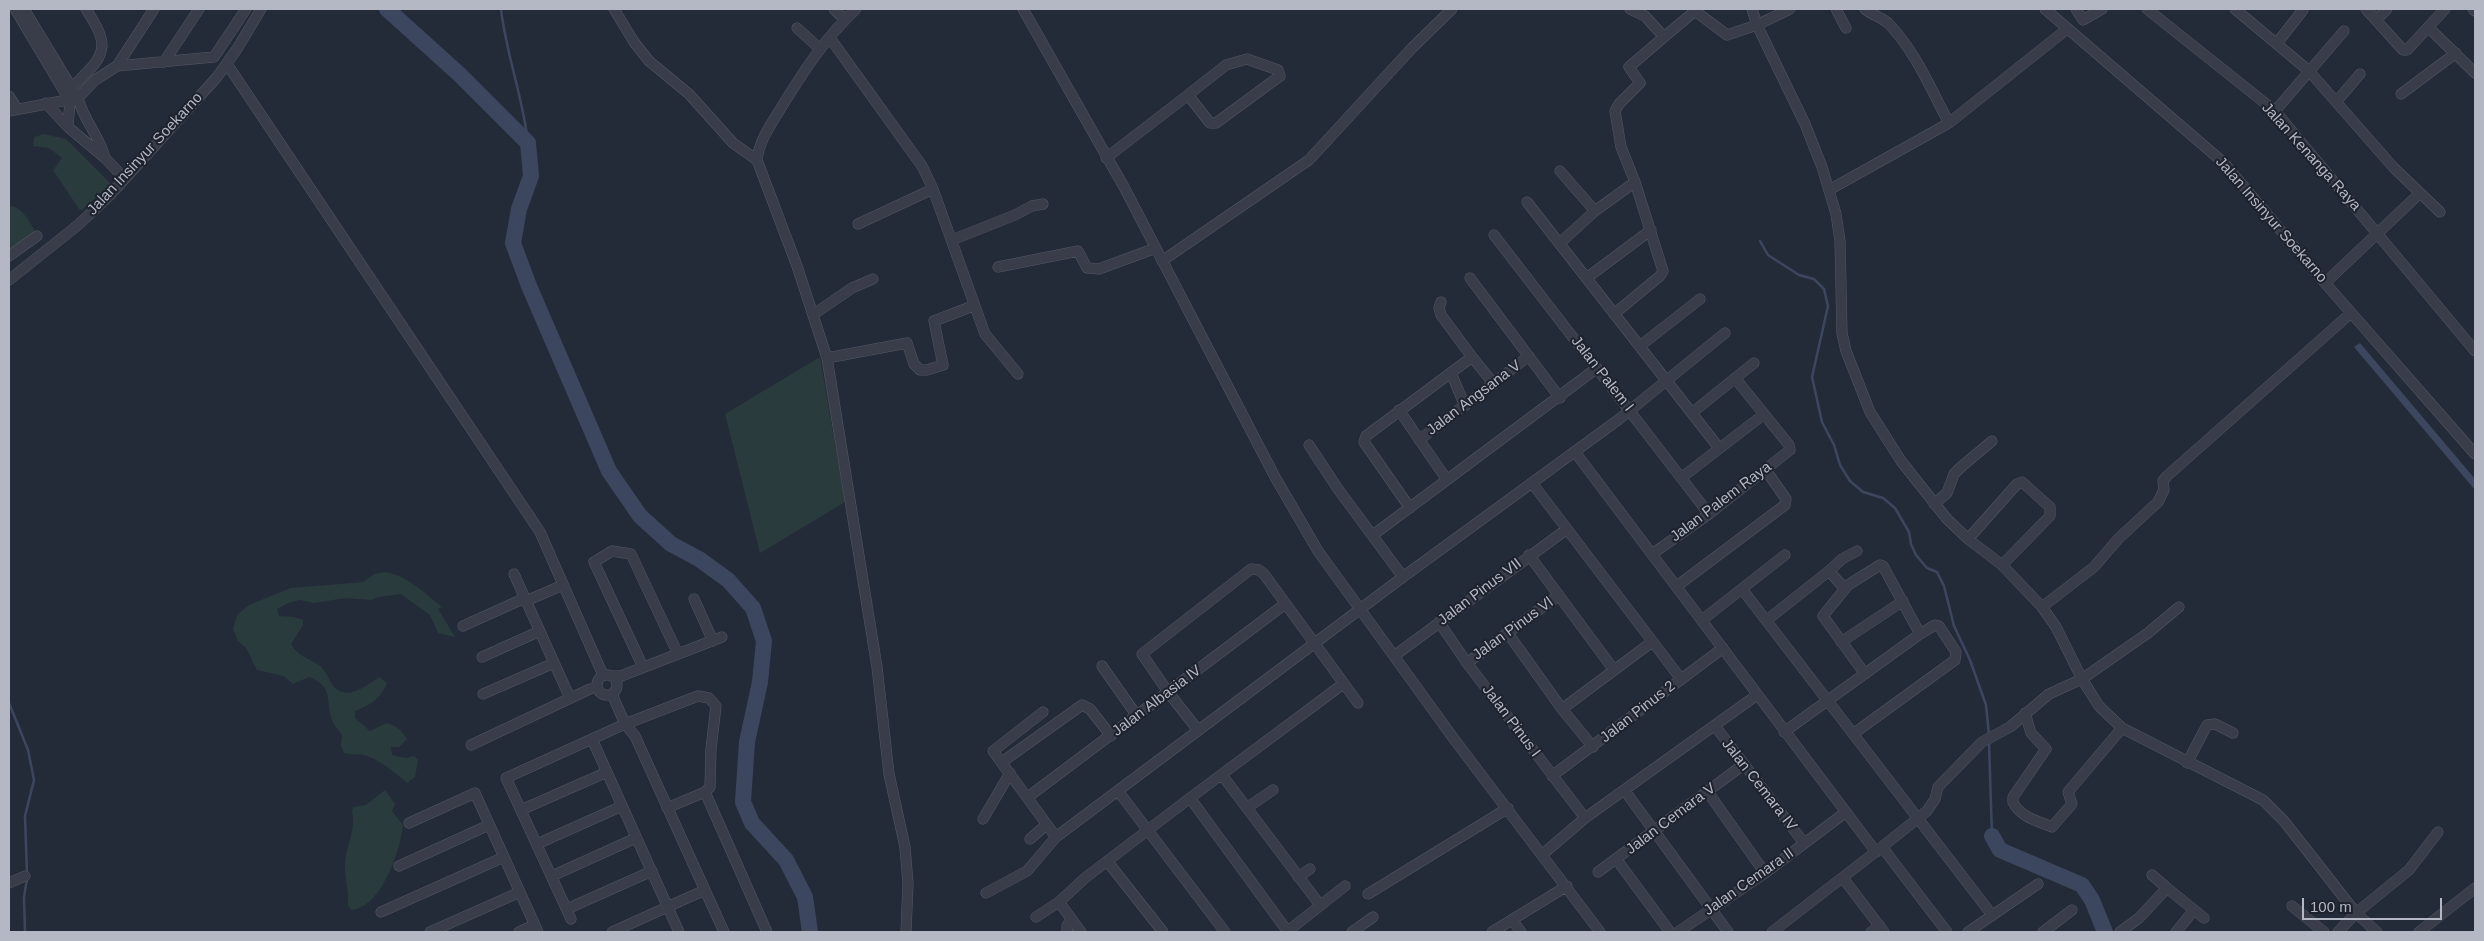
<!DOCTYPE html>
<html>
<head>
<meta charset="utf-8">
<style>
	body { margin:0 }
	#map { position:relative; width:2484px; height:941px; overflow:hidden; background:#242b38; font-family:Arial,sans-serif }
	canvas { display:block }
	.frame { position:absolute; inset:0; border:10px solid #b3b8c4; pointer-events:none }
	.scale { position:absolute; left:2302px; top:898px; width:140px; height:22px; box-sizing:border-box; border:2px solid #b3b8c4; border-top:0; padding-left:6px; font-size:15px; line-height:18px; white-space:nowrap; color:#b3b8c4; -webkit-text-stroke:4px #1d222d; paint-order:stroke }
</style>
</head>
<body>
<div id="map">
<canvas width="2484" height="941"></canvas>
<div class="frame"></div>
<div class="scale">100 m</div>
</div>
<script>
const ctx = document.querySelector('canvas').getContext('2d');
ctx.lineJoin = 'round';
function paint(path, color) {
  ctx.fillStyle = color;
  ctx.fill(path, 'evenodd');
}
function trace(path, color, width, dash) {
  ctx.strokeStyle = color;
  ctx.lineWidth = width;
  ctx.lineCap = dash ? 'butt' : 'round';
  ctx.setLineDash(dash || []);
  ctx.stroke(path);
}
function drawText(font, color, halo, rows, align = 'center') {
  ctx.font = font + ' Arial,sans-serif';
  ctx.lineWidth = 4;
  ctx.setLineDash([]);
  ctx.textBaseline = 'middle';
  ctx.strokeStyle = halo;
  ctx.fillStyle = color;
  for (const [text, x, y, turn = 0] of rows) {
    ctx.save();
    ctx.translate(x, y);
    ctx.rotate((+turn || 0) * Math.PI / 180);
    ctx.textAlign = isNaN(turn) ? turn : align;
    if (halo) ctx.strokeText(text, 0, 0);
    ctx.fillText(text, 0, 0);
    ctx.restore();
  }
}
const green = new Path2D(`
	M44 134 66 139 111 184 82 210 79 209 53 170 62 158 49 148 33 146 34 137Z
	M9 206C22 206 29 221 35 231L9 250Z
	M820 357 845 502 760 553 725 414Z
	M385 572C407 575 424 593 442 607L438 609 455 637 438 633 430 615 401 594 378 597 371 600 346 598 314 603 300 600 288 603 277 609 279 616 294 617 303 620V625L291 644C297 656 308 658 319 665 324 669 327 675 330 681 343 704 363 688 379 677L387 683C380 699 371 705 355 711V718L370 731 387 723C397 726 401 730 407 739L399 747H391L392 755 406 758 414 756 418 760 415 777 407 783C394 772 381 760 364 755 358 754 351 755 344 753L341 745 342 735C339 730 335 727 333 722 324 701 336 688 309 677L293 684 284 676 257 670 246 648 238 641 233 629 237 615 249 605 291 588 353 583 363 582 374 574Z
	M385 790 395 804 392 811 403 825C400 851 382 906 352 910L348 906C349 891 345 878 345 866 345 850 354 834 353 818 353 813 351 813 353 807L366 805Z`);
const water = new Path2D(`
	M2360 343 2475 479V490L2354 347Z`);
const stream = new Path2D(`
	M501 9C506 54 523 97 528 143
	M1760 241 1768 255 1799 275 1814 279 1824 289 1828 306 1812 377 1822 422 1834 445 1840 465 1850 481 1863 492 1883 498 1895 508 1909 532 1911 544 1916 555 1927 568 1937 572 1944 586 1954 626 1970 660 1986 705 1989 735
	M9 703 28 750 34 780 25 816 27 874
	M1989 743 1992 836
	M25 932 24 897 27 879`);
const river = new Path2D(`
	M387 9 459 74 528 143 531 176 519 209 513 243 529 286 609 471 640 516 671 544 699 559 728 580 753 608 764 641 760 682 747 742 743 802 752 823 786 860 805 897 810 932
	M1992 836 2000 850 2082 885 2092 900 2105 932`);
const minor = new Path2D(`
	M15 9 70 101 68 127 105 158 124 178
	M24 9 78 98C83 120 100 136 105 158
	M614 9 634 42 649 61 689 94 733 143 757 160
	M834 9 844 19
	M856 9C825 38 803 72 781 108 771 124 759 141 757 160L797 266 827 358 877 667 889 774 905 847 908 883 906 932
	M1023 9 1124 187 1275 477 1318 551 1454 739 1600 932
	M1752 9 1757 25 1805 124 1822 167 1836 214 1840 241 1842 333 1846 351 1870 412 1901 461 1947 519 1968 539 2002 565 2042 607 2056 627 2082 679 2099 706 2122 728 2263 800 2284 821 2356 913 2377 932
	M1836 9 1846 28
	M1865 9C1872 15 1881 17 1888 23 1916 52 1930 88 1949 123
	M2045 9 2224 163 2325 283 2475 454
	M2076 9 2083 20 2102 9
	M2147 9 2275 111 2475 351
	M2235 9 2309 71 2394 168 2440 212
	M2366 9 2403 50H2407L2445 9
	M2473 9 2475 11
	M2377 19 2387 9
	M2428 27 2475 73
	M797 28 820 49
	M1664 37 1695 11 1727 35 1757 25 1790 9
	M830 38 922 166 933 189 985 334 1018 374
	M2277 43 2303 10
	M1247 59 1278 70 1280 76 1216 123H1210L1188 95 1226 65Z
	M164 62 199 9
	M227 64 540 532 603 675
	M117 66 154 9
	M66 91C74 86 80 80 86 73 112 49 102 35 86 9
	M2401 94 2456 53
	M9 96 17 109
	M2337 101 2360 74
	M46 103 68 127
	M9 111 78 98 95 80 117 66 214 57 246 9
	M2275 111 2344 31
	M1106 158 1188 95
	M1560 171 1595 211
	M1829 190 1949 123 2067 29
	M1527 202 1719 448
	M858 224 933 189
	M1494 235 1709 514
	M952 240 1015 215 1032 206 1043 204
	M1561 242 1595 211 1635 182
	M9 256 37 236
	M1162 261 1309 160 1412 48 1452 9
	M998 267 1078 251 1087 268 1099 269 1156 248
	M1588 277 1651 230
	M1470 278 1560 398
	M9 280 78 225 110 195 217 77 237 49 261 9
	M2325 283 2419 194
	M1441 302 1439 308 1441 315 1472 357
	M814 314 852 288 873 279
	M1614 314 1660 276 1663 271 1635 182 1621 147 1615 111 1619 104 1640 83 1629 67 1664 37 1645 16 1630 9
	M1640 346 1700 299
	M827 358 907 343 914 364 920 370H927L943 365 934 321 973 306
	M1451 373 1465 406
	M1399 410 1447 480
	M1693 412 1754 363
	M1419 440 1529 356
	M1309 445 1338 489 1403 577
	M1575 452 1876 852
	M1681 478 1763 415
	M1532 483 1681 679
	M1934 504 1947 493 1954 474 1961 467 1992 441
	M1410 508 1364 442 1366 436 1472 357 1494 384
	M1373 535 1597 368
	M1968 539 2017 484 2022 482 2050 507V516L2002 565
	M1652 554 1709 514 1790 450 1789 445 1735 378
	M1529 555 1614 670
	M1829 571 1842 559 1857 551
	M514 574 570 698
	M1677 586 1785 505 1786 499 1765 469
	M1742 589 1992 915
	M694 599 713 641
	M526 601 563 585
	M2042 607 2094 567 2119 538 2158 502 2164 490 2163 481 2167 476 2351 313
	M1702 620 1785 555
	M1767 620 1829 571 1845 589
	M1439 622 1467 663 1585 818
	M463 626 525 598
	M1507 632 1562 709 1593 747
	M1841 642 1903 601
	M1394 656 1567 529
	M482 657 540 631
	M1467 663 1559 595
	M1102 666 1137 716
	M643 667 594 562 612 551 631 554 678 654
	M1865 674 1823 616 1848 585 1880 565 1883 566 1920 634
	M597 685a10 10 0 1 1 20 0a10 10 0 1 1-20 0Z
	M614 676H621L722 637
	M483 694 554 663
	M612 694 625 724 635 736 724 932
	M1562 709 1652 642
	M1043 712 993 751 1056 837
	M2025 713 2031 733 2046 749 2013 797V802C2020 817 2038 821 2052 827L2072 804 2068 792 2122 728
	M1715 726 1804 843
	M1198 730 1168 692 1142 654 1251 569 1259 570 1264 574 1358 703
	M1784 732 1920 634 1935 625 1939 626 1956 652 1955 660 1853 734
	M592 739 679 932
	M471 745 590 689
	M1002 762 1082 705 1090 709 1111 736
	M2187 763 2207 725 2215 724 2233 733
	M1222 775 1320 905
	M1552 776 1723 648
	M1118 791 1225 932
	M1625 791 1728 932
	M1707 791 1765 873
	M705 792 767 932
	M1028 797 1285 604
	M1190 798 1288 932
	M1248 807 1273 790
	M521 810 607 772
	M983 819 1010 773
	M409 823 475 793 538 932
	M1030 839 1046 825
	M537 844 622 806
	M1882 847 1927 811 1935 799 1938 787 1982 742 2010 727 2049 694 2082 679 2148 633 2179 607
	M1543 854 1585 818 1757 695
	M1617 860 1670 932
	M1107 861 1163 932
	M399 866 489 825
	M1598 872 1743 765
	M2152 875 2167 888
	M552 876 636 838
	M1298 877 1310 869
	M1843 878 1884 932
	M9 883 25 876
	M986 893 1027 871 1056 837 1403 577 1618 420 1725 333
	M1368 894 1508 808
	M1059 902 1081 932
	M2292 906 2324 932
	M567 909 652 871
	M381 912 504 857
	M1036 917 1059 902 1085 878 1190 798 1343 684
	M571 919 506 778 625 724 698 696 709 698 716 706 711 749 710 787 705 792 667 808
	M1513 921 1521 932
	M1288 931 1345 886
	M430 932 520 892
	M519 932 534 925
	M612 932 705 890
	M1067 932V926L1071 919
	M1352 932 1373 917
	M1492 932 1567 886
	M1678 932 1765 873 1846 812
	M1772 932 1882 847 1947 932
	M1871 932 1880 926
	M1968 932 2038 884
	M2043 932 2072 910
	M2120 932 2139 918 2167 888 2204 918
	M2176 932 2194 910
	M2338 932 2356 913 2409 870 2438 832
	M2419 932 2475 888`);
const streetNames = [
	["Jalan Insinyur Soekarno",145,154,-47],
	["Jalan Kenanga Raya",2311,157,48],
	["Jalan Insinyur Soekarno",2271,220,49],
	["Jalan Palem I",1602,374,52],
	["Jalan Angsana V",1474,398,-37],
	["Jalan Palem Raya",1721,502,-37],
	["Jalan Pinus VII",1480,592,-37],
	["Jalan Pinus Vl",1513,629,-36],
	["Jalan Albasia lV",1157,701,-37],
	["Jalan Pinus 2",1638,712,-38],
	["Jalan Pinus I",1511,721,53],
	["Jalan Cemara IV",1759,785,52],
	["Jalan Cemara V",1671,819,-37],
	["Jalan Cemara II",1749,882,-35]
];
paint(green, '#2a3b3d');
paint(water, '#3c475f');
trace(stream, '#3c475f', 2.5);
trace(river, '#3c475f', 16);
trace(minor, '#535863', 11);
trace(minor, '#383d49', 10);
drawText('15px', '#b3b8c4', '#1d222d', streetNames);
</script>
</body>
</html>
